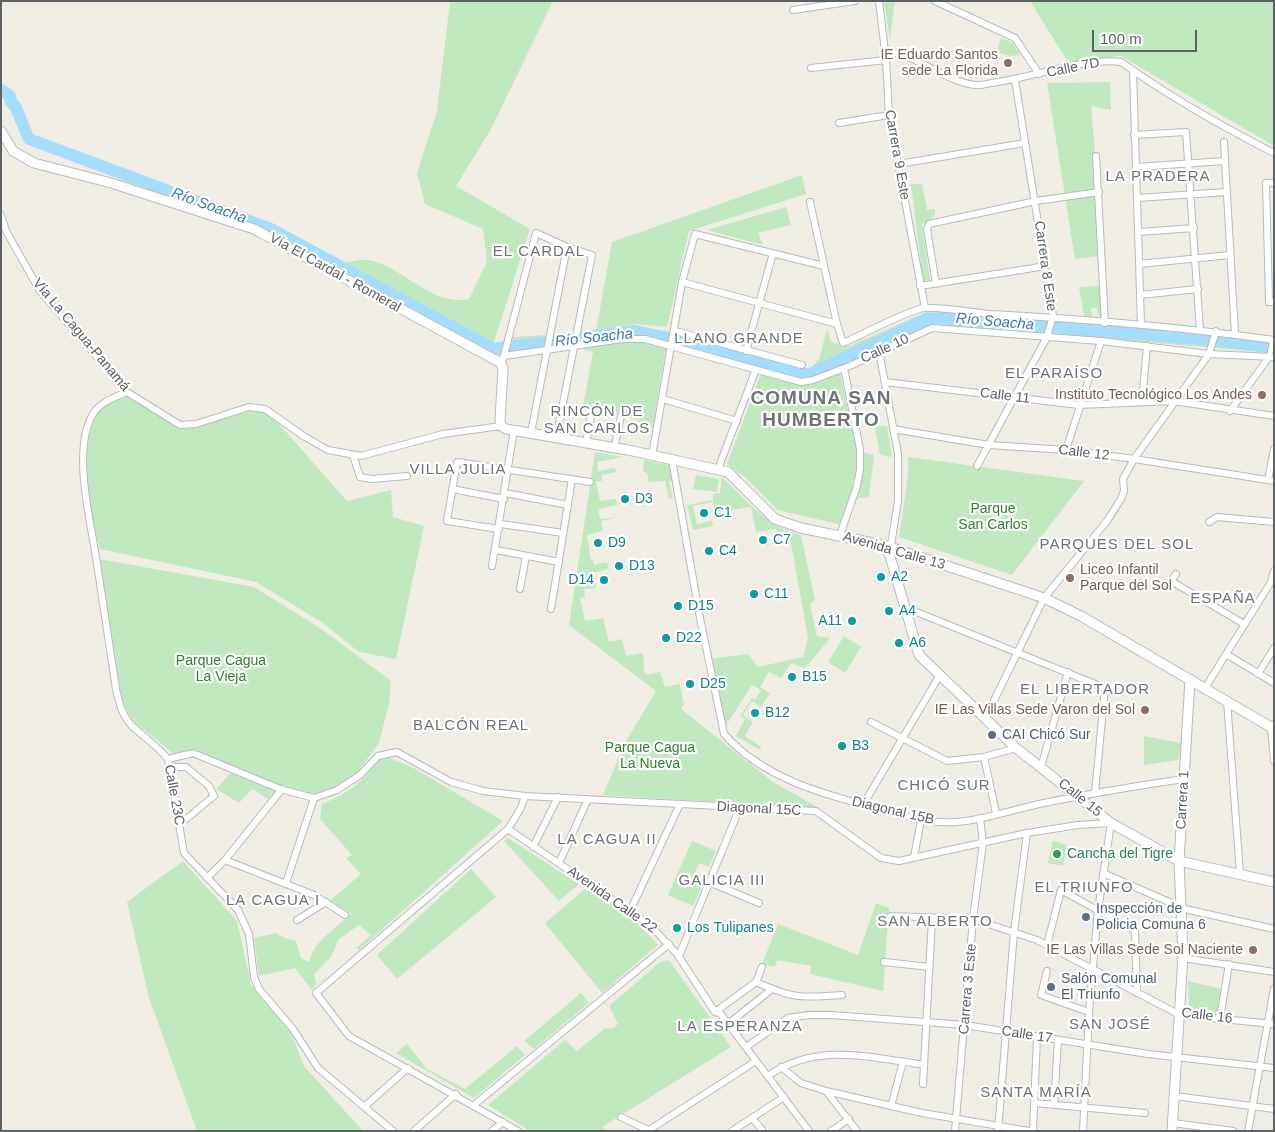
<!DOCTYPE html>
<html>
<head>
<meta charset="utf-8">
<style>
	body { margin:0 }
	#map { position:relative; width:1275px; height:1132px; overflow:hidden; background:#f0ede4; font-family:Arial,sans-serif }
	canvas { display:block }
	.frame { position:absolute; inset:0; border:2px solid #5c6166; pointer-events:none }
	.scale { position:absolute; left:1092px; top:30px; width:105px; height:22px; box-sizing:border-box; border:2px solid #5c6166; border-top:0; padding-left:6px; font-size:15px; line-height:18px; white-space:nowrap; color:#5c6166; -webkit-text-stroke:4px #fff; paint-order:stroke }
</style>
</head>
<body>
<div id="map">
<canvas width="1275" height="1132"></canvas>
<div class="frame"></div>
<div class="scale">100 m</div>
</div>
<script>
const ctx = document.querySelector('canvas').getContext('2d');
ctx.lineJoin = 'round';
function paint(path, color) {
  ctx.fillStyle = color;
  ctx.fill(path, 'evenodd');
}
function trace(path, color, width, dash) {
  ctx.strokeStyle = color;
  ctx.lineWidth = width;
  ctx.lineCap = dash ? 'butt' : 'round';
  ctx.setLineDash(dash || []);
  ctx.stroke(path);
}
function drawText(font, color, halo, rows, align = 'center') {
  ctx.font = font + ' Arial,sans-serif';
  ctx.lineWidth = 4.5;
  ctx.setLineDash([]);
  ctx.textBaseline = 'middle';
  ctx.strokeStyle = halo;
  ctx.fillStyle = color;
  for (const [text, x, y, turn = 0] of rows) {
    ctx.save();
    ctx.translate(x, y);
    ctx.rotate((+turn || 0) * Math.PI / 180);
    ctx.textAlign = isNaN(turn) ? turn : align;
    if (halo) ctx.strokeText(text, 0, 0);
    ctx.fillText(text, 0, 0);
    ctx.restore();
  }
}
const green = new Path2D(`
	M450 1H553L491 129 456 186 530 229 493 345 337 264C346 263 359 259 368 260 403 266 431 307 469 299L487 262 483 229 425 204 417 173 437 111Z
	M884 1H895L890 40Z
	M1030 1H1274V146L1121 56 1068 62Z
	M1001 38 1013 43 1020 55 1010 56 997 52Z
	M1110 82 1111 110 1091 106 1102 231 1100 256 1075 259 1047 83Z
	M802 175 806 194 689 231 667 327 636 324 596 331 612 242Z
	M911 184H922L927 210 935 209V215L922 225 930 280 923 281Z
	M786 207 791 225 758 233 763 245 707 230Z
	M1101 286 1103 317H1099L1097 308H1091L1092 316H1084L1079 287Z
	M926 312 1274 341V353L934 324 814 375 802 377 673 343 634 336 544 345 511 352 513 337 595 332 635 326 676 333 810 369 819 359 827 329 832 343 849 346Z
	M623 341 646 343 666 348 653 427 609 409 606 411 583 406 593 352 582 349Z
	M761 373C801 387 799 389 840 373L857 451 874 455 869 497 851 499 842 525 778 510 745 477 727 464Z
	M127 390 180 424 195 423 248 405 265 408 347 501 391 490 393 517 424 526 396 659 359 652 323 623 256 582 100 549 85 496 83 443 92 416 109 401Z
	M887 426 892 457 880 455 875 427Z
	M595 452 623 457 597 462 598 471 615 468 616 472 602 475V481L596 482 600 501 616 499 617 505 598 509 600 519 620 517 601 521 603 531 587 535 591 561 593 560 594 565 607 562 609 569 593 573 596 588 584 589 585 597 580 598 585 621 603 618 609 642 622 639 626 656 643 653 644 672 647 675 660 672 665 687 680 684 684 705 681 709 773 782 819 808 603 795 625 743 656 691 569 625Z
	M908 457 1084 481 1012 575 899 537 908 475Z
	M644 460 670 465 672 480 669 482 673 498 669 499 665 481 649 482 647 473 643 472Z
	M696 475 719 479 717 492 693 489Z
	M722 477C746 500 767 527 801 535L815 600 810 604 817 636 830 638 805 668 791 663 781 678 769 672 760 687 770 693 761 707 752 701 743 715 753 722 745 736 761 747 760 750 736 736 745 719 740 716 752 698 755 700 761 690 752 685 725 727 710 659 748 654 758 667 803 657 808 638 791 543 775 529 756 532 751 507 715 512 713 502 693 506 697 524 712 521 713 526 693 530 687 505 713 500V494L720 493Z
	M99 559 254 587 320 628 391 681 389 704 379 743 356 774 333 790 316 795 281 787 193 751 174 754 134 722 124 707 120 689Z
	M844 636 861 647 845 673 828 662Z
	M1144 736 1181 743 1178 760 1144 765Z
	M389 758 412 767 503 821 359 950 356 948 371 935 359 925 339 939 331 957 314 974 316 984 312 990 295 968 259 976 254 938 276 933 285 938 296 941 301 958 309 962C313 942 337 927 351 914L330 901 361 874 346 858 352 855 320 819 322 804C352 791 359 785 379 759Z
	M231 773 275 791 268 799 252 789 239 803 216 789Z
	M508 838 579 884 559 901 504 841Z
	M692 841 716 851 709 867 699 863 695 872 706 877 693 906 668 895Z
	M1053 841 1067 845 1063 866 1048 863Z
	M183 861 237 921 251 985 291 1033 304 1066 363 1131H197L149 998 127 902Z
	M471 869 496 897 397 979 377 955Z
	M586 888 640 925 658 945 602 993 545 923Z
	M876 903 889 908 883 991 810 974 811 966 777 960 775 967 762 964 778 924 858 955Z
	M669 960 731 1047 602 1127 608 1131H530L488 1105 565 1040 577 1051 604 1029 613 1028 618 1024 609 1006 659 963Z
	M1188 981 1222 989 1218 1015 1189 1011Z
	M581 993 589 1003 534 1049 524 1041Z
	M407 1044 427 1069 465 1089 517 1046 525 1055 474 1098 396 1053Z`);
const river = new Path2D(`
	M1 90 10 96 11 102 15 106 29 139 271 229 493 349 635 331 663 337 808 375 927 319 941 318 1224 341 1274 348`);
const pedestrian = new Path2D(`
	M1269 357 1273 340`);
const minor = new Path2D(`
	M879 1 886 60 889 115 925 308
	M935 1 1015 38 1039 74
	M793 10 855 1
	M886 52C918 54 943 81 975 85 981 86 990 83 997 82 1033 77 1087 57 1121 62 1170 97 1221 126 1274 153
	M811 68 886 60
	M1133 71 1141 325
	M839 123 889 115
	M1134 135 1186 132 1200 330
	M1224 142 1235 334
	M1096 156 1105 323
	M899 164 1025 143
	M1136 167 1225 161
	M1274 183H1266L1269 302H1274
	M1137 198 1227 192
	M810 202 837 324 843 343C866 333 900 314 923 308 933 306 978 313 991 314 1085 319 1180 327 1274 340
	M1 215 6 231 40 291 127 392 180 425 196 424 249 407 265 409 305 437 328 450 361 456 443 434 501 426
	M1138 232 1194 228
	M1139 264 1230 255
	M682 282 837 324
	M936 284 927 229 929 224 1036 201 1099 192
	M920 286 1046 266
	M1140 295 1198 289
	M675 331 802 365
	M746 351 773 253
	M879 351 898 454V501L891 545 887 546
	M504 356 622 339H645L801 382 813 380 852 365 932 328 1101 341 1209 354 1274 357
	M503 359 536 233 567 247 592 255 556 439
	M885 382 1079 405 1174 401 1274 416
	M127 392C115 397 100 402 93 414 72 449 90 519 96 557 103 601 109 645 116 689 119 702 122 716 132 726 144 737 157 746 168 759L184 853 238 910 249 934 254 977 259 989 293 1029 318 1068 393 1131
	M663 399 737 421
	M1142 402 1147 346
	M1230 411 1269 357
	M893 429 989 445 1066 450 1134 459 1274 481
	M531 433 567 247
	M586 443 592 410
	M614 449 621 416
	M1066 450 1101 341
	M353 455 360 477 372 479 407 476
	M652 456 682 282 695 234 824 266
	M672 460 700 618 724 734C764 779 823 794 879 809 905 816 930 824 957 822 984 820 1012 810 1039 804 1087 794 1136 786 1184 779
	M977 466 1047 337 1053 316 1015 80
	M718 469 756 369
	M1268 480 1274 449
	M452 489 504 499
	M505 493 568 505
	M1209 522 1217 517 1274 522
	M501 524 563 533
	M499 529 447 521 457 462 590 482
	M840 535 856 489 860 470V449L844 368
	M496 550 559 562
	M492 566 514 430
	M1176 574 1171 581 1244 624
	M520 589 526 556
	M904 607 1105 688 1095 793
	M551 609 572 479
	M1226 654 1274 683
	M1258 674 1274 648
	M1205 688 1271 582 1274 571
	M1227 701 1240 874
	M985 719 1044 598 1107 521 1121 499 1124 491 1123 479 1134 459 1209 354 1216 331
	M871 722 947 761 984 757 1016 748
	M1274 724 1271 728 1274 761
	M984 757 996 813
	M168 759 193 753 280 789 314 798
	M170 767H186L209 786 214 796 180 824
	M1041 767 1068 672
	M314 798 337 790 360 775 378 756 397 752 451 782 483 791 525 796 816 811 881 858 899 861 1027 833 1078 825 1111 823 1098 910 1089 1012 1083 1131
	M863 805 940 675
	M508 829 650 925 677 954 715 1012 720 1013 809 1131
	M533 847 558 797
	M914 857 921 820
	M225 860 314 895 345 915
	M559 863 588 799
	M1103 873 1185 909 1274 929
	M207 878 225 860 282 789
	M709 882 759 903
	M286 883 314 798
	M630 911 680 804
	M891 916 973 919 1037 940 1180 1015 1274 1024
	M297 920 326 902
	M1047 945 1061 890 1135 931 1137 993
	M679 956 740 807
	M1183 958 1274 972
	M884 962 930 967
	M1047 971 1041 995 1089 1012
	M756 982C794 999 801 998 842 995
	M756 982 762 967
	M715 1012 756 982
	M1220 1018 1229 964
	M728 1024 772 989
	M746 1047 788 1018 809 1015H831L965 1025 1148 1054 1274 1068
	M781 1067 801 1083 826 1091 922 1113 1029 1131
	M768 1076C817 1042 869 1057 924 1065
	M923 1084 932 919
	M826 1091 857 1131
	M1175 1096 1274 1109
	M1034 1103 1145 1113
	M474 1105 669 944
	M1054 1105 1058 1040
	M365 1106 408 1068
	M891 1106 903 1062
	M621 1117 650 1131
	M752 1118 763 1131
	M1173 1123 1233 1131
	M649 1130 756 1061
	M414 1131 456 1094
	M492 1131 503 1122
	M518 1131 349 1036 316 993 508 829 521 808 525 796
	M732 1131 784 1097
	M831 1131 849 1119
	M955 1131 973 919 983 843 980 818
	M998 1131 1014 932 1027 833
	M1033 1131 1037 1037
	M1248 1131 1274 989`);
const tertiary = new Path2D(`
	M887 546 919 655 1016 748 1111 823 1179 861 1274 882
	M1172 1131 1183 956 1179 861 1190 679`);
const secondary = new Path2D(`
	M1 131 13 151 34 163 111 183 254 229 501 363 503 369 500 420 501 426 506 429 633 451 728 472 775 519 801 528 887 546 1044 598 1081 616 1274 729`);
const markers = [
	[1008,63,5,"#8d6e63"],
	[1262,395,5,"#8d6e63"],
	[625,499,5,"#0f9aa8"],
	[704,513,5,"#0f9aa8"],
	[763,540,5,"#0f9aa8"],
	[598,543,5,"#0f9aa8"],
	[709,551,5,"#0f9aa8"],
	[619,566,5,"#0f9aa8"],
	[881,577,5,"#0f9aa8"],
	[1070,578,5,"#8d6e63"],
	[604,580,5,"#0f9aa8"],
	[754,594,5,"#0f9aa8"],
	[678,606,5,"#0f9aa8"],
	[889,611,5,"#0f9aa8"],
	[852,621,5,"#0f9aa8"],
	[666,638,5,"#0f9aa8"],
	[899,643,5,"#0f9aa8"],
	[792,677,5,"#0f9aa8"],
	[690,684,5,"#0f9aa8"],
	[1145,710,5,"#8d6e63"],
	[755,713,5,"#0f9aa8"],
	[992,735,5,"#5c6f8a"],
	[842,746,5,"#0f9aa8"],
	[1057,854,5,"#2e9e5b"],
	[1086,917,5,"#5c6f8a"],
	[677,928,5,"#0f9aa8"],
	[1253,950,5,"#8d6e63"],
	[1051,987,5,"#5c6f8a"]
];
const educationNames = [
	["IE Eduardo Santos",998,55],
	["sede La Florida",998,71],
	["Instituto Tecnológico Los Andes",1252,395],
	["Liceo Infantil",1080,570,"left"],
	["Parque del Sol",1080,586,"left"],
	["IE Las Villas Sede Varon del Sol",1135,710],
	["IE Las Villas Sede Sol Naciente",1243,950]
];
const streetNames = [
	["Calle 7D",1073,68,-11],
	["Carrera 9 Este",897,155,80],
	["Carrera 8 Este",1045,266,82],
	["Vía El Cardal - Romeral",335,273,29],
	["Vía La Cagua-Panamá",81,335,50],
	["Calle 10",885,349,-25],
	["Calle 11",1005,396,7],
	["Calle 12",1084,453,7],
	["Avenida Calle 13",894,551,16],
	["Calle 23C",174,795,80],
	["Calle 15",1080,798,39],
	["Carrera 1",1183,800,-87],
	["Diagonal 15C",759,809,3],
	["Diagonal 15B",893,811,13],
	["Avenida Calle 22",612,900,35],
	["Carrera 3 Este",968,989,-85],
	["Calle 16",1207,1016,7],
	["Calle 17",1027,1035,9]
];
const cultureNames = [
	["D3",635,499],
	["C1",714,513],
	["C7",773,540],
	["D9",608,543],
	["C4",719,551],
	["D13",629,566],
	["A2",891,577],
	["D14",594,580,"right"],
	["C11",764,594],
	["D15",688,606],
	["A4",899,611],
	["A11",842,621,"right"],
	["D22",676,638],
	["A6",909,643],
	["B15",802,677],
	["D25",700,684],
	["B12",765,713],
	["B3",852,746],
	["Los Tulipanes",687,928]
];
const parkNames = [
	["Parque",993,509],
	["San Carlos",993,525],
	["Parque Cagua",221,661],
	["La Vieja",221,677],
	["Parque Cagua",650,748],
	["La Nueva",650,764]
];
const serviceNames = [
	["CAI Chicó Sur",1002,735],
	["Inspección de",1096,909],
	["Policia Comuna 6",1096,925],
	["Salón Comunal",1061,979],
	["El Triunfo",1061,995]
];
const leisureNames = [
	["Cancha del Tigre",1067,854]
];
const neighbourhoodNames = [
	["LA PRADERA",1158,177],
	["EL CARDAL",539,252],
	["LLANO GRANDE",739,339],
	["EL PARAÍSO",1054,374],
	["RINCÓN DE",597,412],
	["SAN CARLOS",597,429],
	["VILLA JULIA",458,470],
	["PARQUES DEL SOL",1117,545],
	["ESPAÑA",1223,599],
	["EL LIBERTADOR",1085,690],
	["BALCÓN REAL",471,726],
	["CHICÓ SUR",944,786],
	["LA CAGUA II",607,840],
	["GALICIA III",722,881],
	["EL TRIUNFO",1084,888],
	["LA CAGUA I",273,901],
	["SAN ALBERTO",935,922],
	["SAN JOSÉ",1110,1025],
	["LA ESPERANZA",740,1027],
	["SANTA MARÍA",1036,1093]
];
const waterNames = [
	["Río Soacha",209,206,20],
	["Río Soacha",995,322,5],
	["Río Soacha",594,338,-6]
];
const districtNames = [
	["COMUNA SAN",821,399],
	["HUMBERTO",821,421]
];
paint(green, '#c1e9bf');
trace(river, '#a5ddff', 12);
trace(pedestrian, '#b7bbbf', 7);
trace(minor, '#b7bbbf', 8);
trace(tertiary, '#b7bbbf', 11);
trace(secondary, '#b8bcc1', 11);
trace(pedestrian, '#fff', 5);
trace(minor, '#fff', 6);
trace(tertiary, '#fff', 9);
trace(secondary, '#fff', 9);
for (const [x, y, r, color] of markers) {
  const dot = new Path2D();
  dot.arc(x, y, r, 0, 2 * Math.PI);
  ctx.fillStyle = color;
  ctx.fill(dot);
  trace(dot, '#fff', 2);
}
drawText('14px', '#785e54', '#fff', educationNames, 'right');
drawText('14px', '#5c6166', '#fff', streetNames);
drawText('14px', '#0d838f', '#fff', cultureNames, 'left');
drawText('14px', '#2f832e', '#fff', parkNames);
drawText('14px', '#4e5e75', '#fff', serviceNames, 'left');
drawText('14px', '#27864d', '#fff', leisureNames, 'left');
ctx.letterSpacing = '1px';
drawText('15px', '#6d7378', '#fff', neighbourhoodNames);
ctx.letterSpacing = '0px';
drawText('italic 15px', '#3779b1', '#fff', waterNames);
ctx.letterSpacing = '1px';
drawText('bold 19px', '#6d7378', '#fff', districtNames);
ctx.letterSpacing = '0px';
</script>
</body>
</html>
